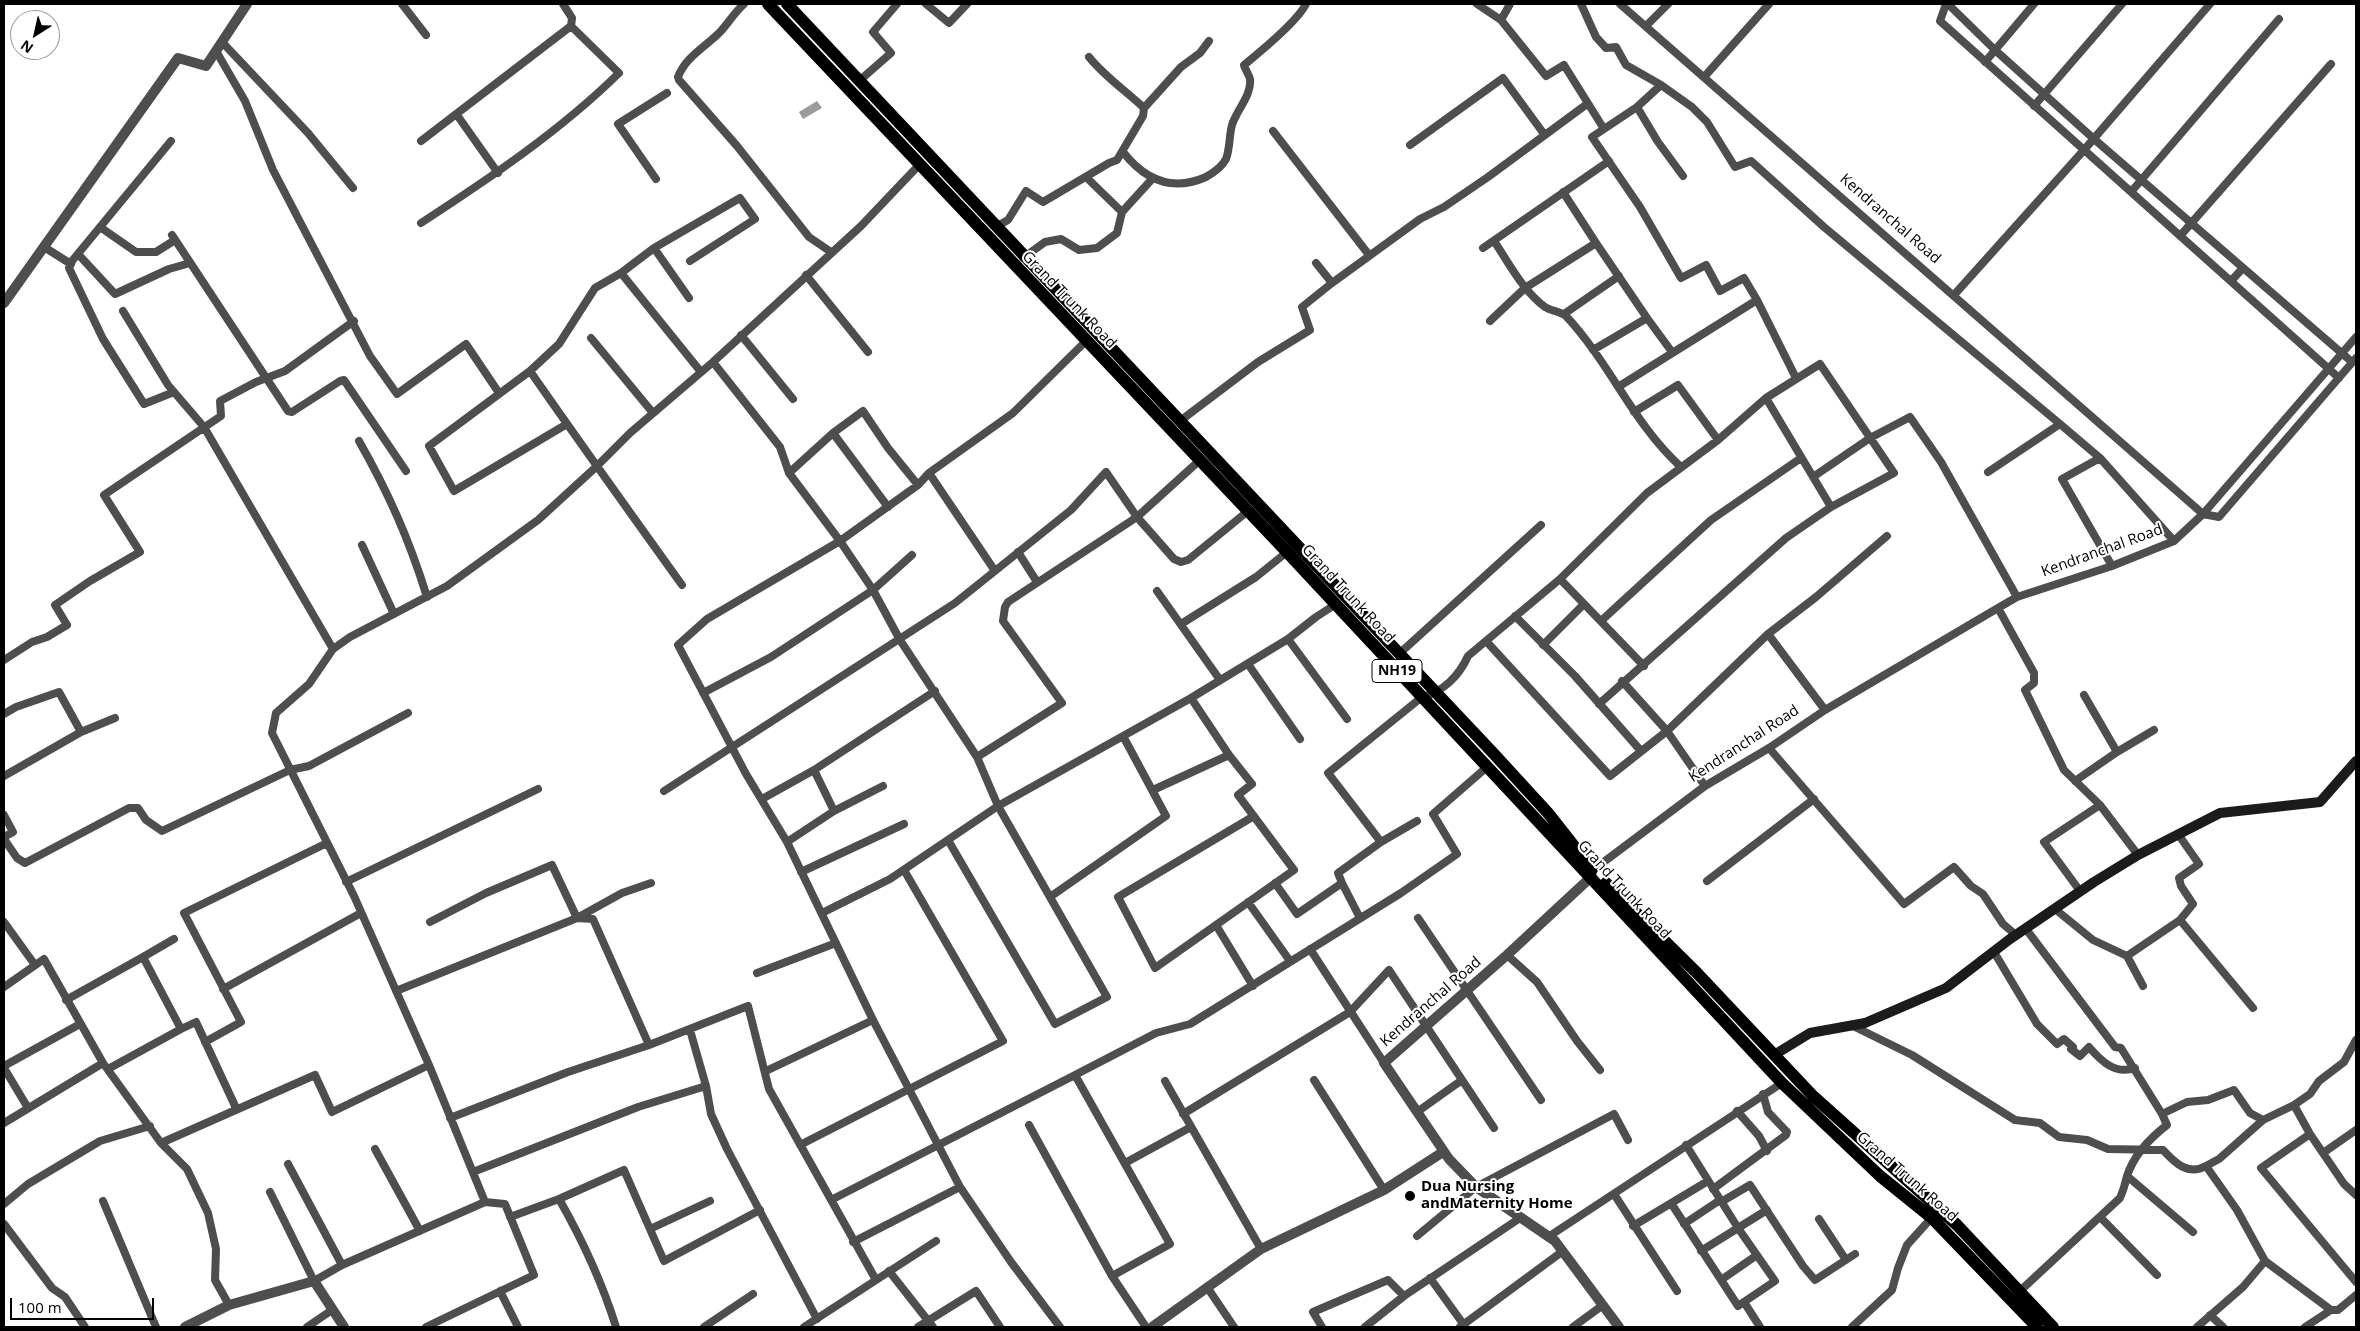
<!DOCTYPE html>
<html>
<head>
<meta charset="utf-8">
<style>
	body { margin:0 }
	#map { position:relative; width:2360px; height:1331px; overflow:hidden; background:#fff; font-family:"Open Sans",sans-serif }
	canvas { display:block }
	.frame { position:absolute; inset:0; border:5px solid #000; pointer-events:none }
	.north { position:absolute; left:10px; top:10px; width:50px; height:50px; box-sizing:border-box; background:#fff; border:1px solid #999; border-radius:50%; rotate:215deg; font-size:14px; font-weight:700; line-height:20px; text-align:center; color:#000 }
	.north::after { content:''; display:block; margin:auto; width:18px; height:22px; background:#000; clip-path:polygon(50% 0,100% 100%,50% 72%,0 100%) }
	.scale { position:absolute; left:10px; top:1298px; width:144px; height:22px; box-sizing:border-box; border:2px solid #000; border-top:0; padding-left:6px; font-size:15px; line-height:18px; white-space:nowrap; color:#000; -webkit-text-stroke:4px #fff; paint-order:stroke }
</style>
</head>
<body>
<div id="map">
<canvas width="2360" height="1331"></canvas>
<div class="frame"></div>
<div class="north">N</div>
<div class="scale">100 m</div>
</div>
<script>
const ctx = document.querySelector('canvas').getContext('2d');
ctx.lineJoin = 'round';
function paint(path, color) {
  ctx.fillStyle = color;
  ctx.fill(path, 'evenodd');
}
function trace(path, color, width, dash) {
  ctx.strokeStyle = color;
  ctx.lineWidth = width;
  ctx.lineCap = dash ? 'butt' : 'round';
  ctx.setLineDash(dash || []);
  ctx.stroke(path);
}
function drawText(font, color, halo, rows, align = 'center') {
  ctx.font = font + ' "Open Sans",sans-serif';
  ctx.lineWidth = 4;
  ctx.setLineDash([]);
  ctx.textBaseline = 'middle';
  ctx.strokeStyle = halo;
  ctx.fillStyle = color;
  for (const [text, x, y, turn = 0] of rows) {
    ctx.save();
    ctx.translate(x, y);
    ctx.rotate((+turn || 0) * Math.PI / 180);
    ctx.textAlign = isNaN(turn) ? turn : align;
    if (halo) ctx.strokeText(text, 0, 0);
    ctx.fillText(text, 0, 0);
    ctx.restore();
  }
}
const water = new Path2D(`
	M817 101 822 108 803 119 799 112Z`);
const minor = new Path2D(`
	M402 4 426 35
	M744 4C735 12 729 22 721 31 707 46 686 56 678 77L679 80 737 146 809 237 831 252
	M926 4 949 23 967 4
	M1477 4 1501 20 1546 76 1564 65 1604 129 1592 137 1640 207 1681 278 1706 265 1720 291 1744 278 1757 300
	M1581 4 1596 37 1606 48 1616 47 1626 65 1661 85 1692 107 1707 122 1735 167 1751 161 1824 227 2060 424
	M1946 4 1940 21 2339 378
	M1948 4 1995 50 2094 139 2352 362
	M1501 20 1510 4
	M1646 26 1668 4
	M222 42 308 133 353 188
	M216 51 245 101 273 170 370 356 397 394 466 344 499 393
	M1089 57C1104 76 1126 91 1144 108
	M1985 62 2034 4
	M1705 76 1769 4
	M859 81 891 53 873 32 897 4
	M2034 106 2122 4
	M1637 107 1658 142 1683 176
	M457 115 498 173
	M1604 129 1637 107 1661 85
	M1273 131 1369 255
	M171 141 72 261 69 268 103 339 144 404 174 392
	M421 141 571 26 572 18 563 4
	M1410 145 1503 78 1544 134
	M1123 152C1145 180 1172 192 1206 177 1213 173 1222 167 1226 159 1230 149 1229 136 1232 125 1236 111 1252 95 1250 79 1249 75 1245 69 1244 65 1260 52 1297 22 1306 4
	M1086 177 1122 212
	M656 179 618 124 667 93
	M2131 192 2279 19
	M993 222 999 225 1008 220 1026 191 1043 202 1109 163 1117 160 1143 116 1144 108 1181 67 1200 53 1209 41
	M421 223C490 178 560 131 619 73L571 26
	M100 227 136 252H156L175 240
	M172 235 288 411 292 412 340 381 344 380 406 471
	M2180 236 2331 64
	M1494 241C1509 263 1523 291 1545 307 1551 311 1560 311 1566 316 1610 363 1634 425 1681 467
	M1596 243 1647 318
	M44 247 71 264
	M654 248 689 298
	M1483 248 1609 161
	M78 254 115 294 169 269 190 263
	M1023 258 1045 242 1061 239 1079 250 1097 248 1117 233 1122 212 1153 178
	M690 261 755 219 740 198 654 248 621 273 701 372
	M1316 263 1332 283 1420 219 1444 207 1488 177 1587 104
	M806 275 868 352
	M2231 281 2243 268
	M1954 295 2084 150 2210 4
	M123 311 168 385 204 427 333 649
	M1564 314 1619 276
	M1490 321 1525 288 1596 243 1563 192
	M741 335 793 399
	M2356 337 2203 514 2219 517 2356 358
	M591 338 653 413
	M1593 350 1647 318 1672 352
	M713 362 780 447 789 473 840 541 873 590 900 640 977 757 998 806 1107 997 1055 1024 948 840
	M530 371 559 344 595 288 621 273
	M1618 387 1757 300 1796 378
	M1766 398 1831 507
	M1634 412 1678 385 1718 440
	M1180 421 1258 362 1310 330 1302 307 1332 283
	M567 424 454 491 429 446 530 371C580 443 631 514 682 585
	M833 433 888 507
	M359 441C389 494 409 539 427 597
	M2100 458 2062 479 2112 566
	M1988 472 2060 424 2100 458 2174 541
	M789 473 833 433 863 411 888 448 918 485
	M929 473 995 571
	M1813 477 1870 438 1910 417 1941 462 2017 597
	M362 545 394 614
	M1018 552 1037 582
	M1560 579 1644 666
	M1157 591 1220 680
	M1998 608 2034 673V683L2025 690 2064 770 2100 805 2138 855
	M1515 616 1575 676 1641 751
	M1601 621 1711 520 1801 458
	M1181 624 1256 577 1287 552
	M1768 634 1825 710
	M1288 639 1316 617 1336 604
	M1486 641 1610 776 1667 731 1768 634 1816 597 1887 536
	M1543 645 1584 604
	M1400 653 1541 525
	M4 660 32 642 47 637 67 625 55 605 90 581 140 552 104 495 221 416 220 401 256 382 285 371 354 321
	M1248 664 1300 739
	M1622 681 1667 731 1705 786
	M703 693 771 657 873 590 912 555
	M2084 695 2117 752
	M1191 698 1229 755 1252 784 1238 795 1294 870 1155 968 1118 897 1254 816
	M4 714 16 707 59 692 81 732 115 718
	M1769 748 1904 904 1954 867 1971 886 1983 894 2003 924 2016 935
	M977 757 1062 703 1003 621 1005 607 1008 602 1137 517 1200 460
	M814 770 834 811
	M4 776 81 732
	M2075 781 2117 752 2154 730
	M1153 790 1229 755
	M664 791 955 603 1071 510 1106 472 1137 517 1174 559 1181 562 1188 560 1248 511
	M762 799 814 770 935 691
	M4 815 13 832 4 837
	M4 839 17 858 25 863 129 808H138L146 820 162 831 290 770 309 766 408 713
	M787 842 834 811 883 786
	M1381 842 1417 821
	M1593 870 1705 786 1769 748 1825 710 1998 608 2017 597 2112 566 2174 541 2203 514 1620 4
	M801 872 904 824
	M1707 881 1814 799
	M346 882 538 789
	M1275 883 1297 914 1342 883 1338 873 1381 842 1328 773 1422 697C1443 692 1459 676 1468 656L1560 579 1647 493 1718 440 1766 398 1820 364 1894 473 1831 507 1786 538 1599 704
	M1342 883 1360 918
	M2080 891 2044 842 2100 805
	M1050 897 1166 816 1123 736
	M1248 902 1290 961
	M2055 909 2093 940 2127 956 2143 986
	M822 913 890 879 998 806 1191 698 1288 639 1347 719
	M1418 918 1541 1100
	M2180 920 2253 1008
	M4 922 35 965
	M430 922 486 893 552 865 577 918 593 919 649 1045
	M1216 925 1253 986
	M2026 929 2115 1047 2121 1048 2162 1114 2187 1102 2208 1100 2234 1090 2250 1113 2263 1120
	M1310 949 1384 1063
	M1994 952 2037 1024 2057 1044 2064 1039 2073 1047 2071 1049 2080 1056 2089 1047C2101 1061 2115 1075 2135 1068
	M1507 955 1537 982 1577 1041 1600 1070
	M2127 956 2180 920 2193 904 2181 886 2179 878 2199 864 2178 834
	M143 957 174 939
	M757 973 836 943
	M4 987 44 959 103 1063 161 1143 187 1169 208 1213 216 1249 215 1280 229 1305
	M223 989 361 913
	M396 991 577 918 622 893 651 883
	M66 1000 143 957 181 1029 196 1022 236 1108
	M1853 1026 1912 1055 2015 1120 2040 1123 2059 1137 2087 1140 2108 1149 2163 1150C2175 1163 2188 1176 2206 1166
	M690 1030 706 1086 711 1114 727 1149 817 1319
	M205 1042 241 1022 184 913 327 843
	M4 1066 80 1024
	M4 1068 28 1108
	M108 1069 181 1029
	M766 1071 873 1020
	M1314 1080 1384 1190
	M1165 1081 1261 1249
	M2294 1105 2310 1094 2319 1081 2344 1062 2356 1040
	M1737 1111 1759 1136 1767 1151
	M1417 1112 1462 1080
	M1183 1114 1350 1012 1389 970 1494 1128
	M450 1118 568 1072 649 1045 748 1006 769 1089 876 1280
	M4 1123 103 1063
	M1029 1125 1112 1276 1146 1327
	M2310 1134 2261 1168 2356 1282
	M161 1143 315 1075 332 1112 429 1065
	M800 1145 1003 1041 904 870
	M375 1149 420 1231
	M2323 1153 2356 1130
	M1125 1163 1191 1127
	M288 1164 342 1265
	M473 1172 638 1107 706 1086
	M2127 1176 2193 1232
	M1713 1189 1786 1135 1787 1132 1768 1112 1763 1094
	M270 1192 314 1281 342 1265 485 1202 429 1065 354 896 272 733 276 713 309 684 333 649 350 637 447 586 538 520 596 467 630 433 713 362 861 226 919 165
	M1614 1194 1677 1291
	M2356 1195 2344 1184 2310 1134 2294 1105 2263 1120 2219 1159 2206 1166 2237 1210 2265 1261 2331 1310H2338L2356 1295
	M831 1200 1075 1075
	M103 1201 156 1327
	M1721 1202 1750 1185 1803 1266 1815 1280 1855 1254
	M1671 1203 1738 1306 1775 1281 1738 1228 1686 1145
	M4 1204 28 1184 100 1141 150 1126
	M510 1217 559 1199
	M2101 1218 2157 1275
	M1819 1219 1846 1260
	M4 1224 52 1288 65 1297 85 1327
	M1684 1224 1720 1200
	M1633 1226 1708 1181
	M650 1229 710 1201
	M1417 1236 1476 1187 1614 1114 1628 1140
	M1548 1237 1782 1083
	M853 1242 960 1187
	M1701 1251 1767 1210
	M889 1271 933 1327
	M1112 1276 1170 1244 1075 1075 1156 1033 1190 1024 1401 893 1457 854 1433 814 1487 767
	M1430 1278 1464 1325
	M1721 1280 1757 1255
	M1207 1287 1234 1327
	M500 1291 518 1327
	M2020 1291 2120 1198C2124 1189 2125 1185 2127 1176 2134 1155 2150 1138 2167 1125L2162 1114
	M1744 1302 1760 1327
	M2210 1315 2223 1327
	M307 1327 332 1310
	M426 1327 534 1275 505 1204 485 1202
	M616 1327C602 1282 583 1241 559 1199L624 1170 664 1261 760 1210
	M704 1327 753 1294
	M804 1327 936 1241
	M918 1327 976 1291 1000 1327
	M1060 1327 1011 1262 960 1187 873 1020 787 842 746 774 678 645 707 619 840 541 918 485 929 473 1013 413 1086 341
	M1322 1327 1313 1312 1388 1280 1404 1296
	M1365 1327 1404 1296 1520 1218
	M1460 1327 1563 1251
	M1573 1327 1603 1305
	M1852 1327 1892 1290 1898 1268 1907 1245 1934 1215
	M2197 1327 2243 1287 2265 1261
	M2305 1327 2331 1310`);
const tertiary = new Path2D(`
	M4 303 178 58 206 66 247 4
	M1592 872 1590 878 1507 955 1384 1063 1449 1159 1476 1187 1555 1241 1619 1327
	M185 1327 229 1305 314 1281 344 1327
	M1152 1327 1261 1249 1384 1190 1443 1152`);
const secondary = new Path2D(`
	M1774 1055 1810 1033 1865 1023 1946 988 2010 939 2094 882 2138 855 2220 813 2320 802 2356 761`);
const trunk = new Path2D(`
	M768 4 1287 552 1782 1083 1880 1176 1932 1218 2037 1327
	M787 4 1494 754 1548 813 1592 869
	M1606 883 1697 973 1813 1096 1957 1225 2053 1327`);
const markers = [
	[1410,1196,6,"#000"]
];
const shields = [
	[1397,671,50]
];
const shieldNames = [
	["NH19",1397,671]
];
const streetNames = [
	["Kendranchal Road",1890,219,41],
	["Grand Trunk Road",1069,300,46],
	["Kendranchal Road",2102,551,-20],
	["Grand Trunk Road",1348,594,47],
	["Kendranchal Road",1744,744,-33],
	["Grand Trunk Road",1624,890,47],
	["Kendranchal Road",1431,1002,-41],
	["Grand Trunk Road",1907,1177,41]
];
const poiNames = [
	["Dua Nursing",1421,1187],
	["andMaternity Home",1421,1204]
];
paint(water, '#9c9c9c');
trace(minor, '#4e4e4e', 8);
trace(tertiary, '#4e4e4e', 10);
trace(secondary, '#1b1b1b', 10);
trace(trunk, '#000', 12);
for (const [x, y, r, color] of markers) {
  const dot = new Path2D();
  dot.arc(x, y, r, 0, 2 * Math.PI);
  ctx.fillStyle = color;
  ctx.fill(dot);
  trace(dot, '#fff', 2);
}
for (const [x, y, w] of shields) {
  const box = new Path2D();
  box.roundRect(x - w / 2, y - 11.5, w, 23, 4);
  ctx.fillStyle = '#fff';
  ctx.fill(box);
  trace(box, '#000', 1);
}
drawText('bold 14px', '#000', null, shieldNames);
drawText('15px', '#000', '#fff', streetNames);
drawText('bold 15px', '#000', '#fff', poiNames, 'left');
</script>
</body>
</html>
